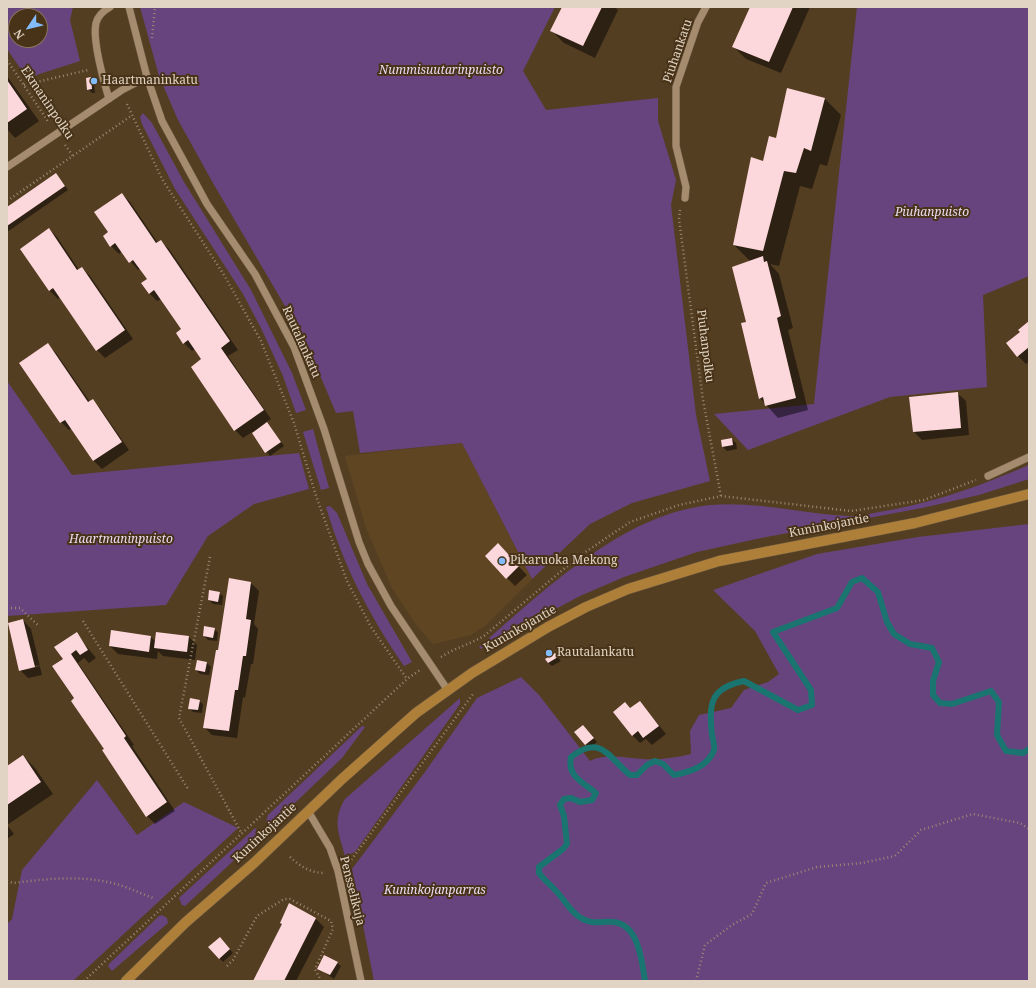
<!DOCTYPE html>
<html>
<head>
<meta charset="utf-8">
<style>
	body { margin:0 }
	#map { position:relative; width:1036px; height:988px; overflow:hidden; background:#543e22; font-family:"Noto Serif",serif }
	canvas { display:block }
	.frame { position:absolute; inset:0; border:8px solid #e1d4c4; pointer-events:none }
	.north { position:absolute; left:8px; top:8px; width:40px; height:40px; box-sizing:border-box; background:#493318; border:1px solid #86735d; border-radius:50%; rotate:235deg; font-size:11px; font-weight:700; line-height:16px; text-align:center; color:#e1d4c4 }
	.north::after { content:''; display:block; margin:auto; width:14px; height:18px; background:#83bcfb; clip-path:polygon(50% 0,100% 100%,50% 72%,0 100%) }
</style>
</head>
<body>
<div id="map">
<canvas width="1036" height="988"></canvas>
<div class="frame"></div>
<div class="north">N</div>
</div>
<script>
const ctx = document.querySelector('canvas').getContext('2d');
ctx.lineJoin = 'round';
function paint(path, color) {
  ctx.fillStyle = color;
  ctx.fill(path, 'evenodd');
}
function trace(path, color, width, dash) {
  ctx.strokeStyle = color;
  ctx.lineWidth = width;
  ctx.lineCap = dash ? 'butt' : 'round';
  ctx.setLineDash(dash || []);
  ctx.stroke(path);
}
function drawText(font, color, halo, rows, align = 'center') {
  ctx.font = font + ' "Noto Serif",serif';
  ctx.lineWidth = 4;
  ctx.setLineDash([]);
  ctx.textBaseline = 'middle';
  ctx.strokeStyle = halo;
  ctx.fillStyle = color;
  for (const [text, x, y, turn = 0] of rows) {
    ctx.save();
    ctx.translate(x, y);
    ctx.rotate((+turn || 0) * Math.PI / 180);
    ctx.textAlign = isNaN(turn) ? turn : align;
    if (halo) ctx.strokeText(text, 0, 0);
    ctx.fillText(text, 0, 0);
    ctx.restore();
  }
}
const built = new Path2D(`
	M462 443 532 579 486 625 471 635 433 644 417 626 392 588 366 528 345 456Z`);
const green = new Path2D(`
	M7 7H73L70 20 80 61 27 78 7 49ZM16 16H40V40H16Z
	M140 7H555L523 71 546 110 658 98V121L676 180 671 205 696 415 710 481 632 503 590 524 532 579 462 443 360 453 353 411 336 413 306 342 213 183 178 120 159 76Z
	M857 7H1029V276L983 295 987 387 890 397 748 450 714 414 814 404Z
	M143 113 152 123 184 182 251 290 292 373 306 410 296 413 283 376 261 328 243 294 175 189 142 124 140 117Z
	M7 381 72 475 299 453 309 489 254 504 208 536 166 605 7 616Z
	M313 429 329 488 321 490 303 432Z
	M1029 465V479L979 495 922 508 761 538 697 552 624 577 580 596 481 649 479 647C536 597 611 526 687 509 741 496 795 514 849 516 863 516 877 512 891 510 942 500 982 485 1029 465Z
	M330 506 337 513 367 584 412 662 404 666C370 617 343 565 326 507Z
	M1029 524V981H374L352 869 425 772 477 698 521 677 539 695 590 761C605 753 625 758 642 759 659 760 675 758 691 754L690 731 699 715 731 708 744 690 768 682 779 674 755 631 713 590 817 554 918 537Z
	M460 698V704L355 852 345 856C339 834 332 820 345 799Z
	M362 726 365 727 342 758 276 821 272 825 266 822 268 815Z
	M97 780 137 835 184 802 238 828 73 981H7V924L12 919 22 870Z
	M255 828 261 835 185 906 182 905 179 898Z
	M162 915 167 918 168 923 112 971 108 966 109 964 159 916Z`);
const shadow = new Path2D(`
	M563 7H615L618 10 595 58 564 43 552 31Z
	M751 7H810L781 73 746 59 734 47Z
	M7 76 39 121 15 138 7 129Z
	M91 78 94 82 95 93H92L88 89Z
	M825 99 841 115 827 166 820 164 812 189 800 186 779 266 770 264 779 274 793 328 788 330 808 410 778 418 760 398 747 322 751 262 734 245 763 162 777 139Z
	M56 174 68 190 7 232V208Z
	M122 194 130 202 158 243 161 241 169 249 238 350 228 356 271 419 266 422 284 446 270 456 252 432 243 438 235 430 203 360 195 349 192 351 184 343 183 330 161 299 157 301 149 293 148 280 141 268 138 270 122 251 119 254 111 246 109 233Z
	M49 229 57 237 79 270 82 268 90 276 133 339 105 358 97 350 60 297 58 299 50 291 21 249Z
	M1029 322V362L1026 364 1018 356 1022 333Z
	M48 345 56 353 90 402 92 400 100 408 129 450 102 469 94 461 72 428 69 430 61 422Z
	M957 393 966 401 969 435 922 440 914 432 910 398Z
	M732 439 736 443 737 449 727 451 723 447 722 441Z
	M506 553 527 575 515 586 507 578Z
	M251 583 259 591 254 624 258 629 253 664H251L245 698 243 697 237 738 212 735 204 727 219 651Z
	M219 593 223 596 222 605 213 604 209 600Z
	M23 620 31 629 42 675 28 678 20 670ZM40 665V666L25 670V668Z
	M214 629 218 632 217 641 208 640 204 636Z
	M76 633 96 658 89 663 84 658 78 663 134 745 132 746 175 811 155 824 147 816 75 699 64 660Z
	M151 637 156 642 189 637 197 645 195 660 163 656 158 651 157 659 118 654 110 646Z
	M555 654 561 661 552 666 548 663Z
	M198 661 207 663 211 667 209 675 200 674 196 670Z
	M199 701 203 704 202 713 193 712 189 708Z
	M640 702 666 734 652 745 646 739 640 743 632 735 630 709Z
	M587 730 597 742 590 748 575 733Z
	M23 756 35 768 53 794 7 825 14 834 7 839V767Z
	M316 919 324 927 296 981H254Z
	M220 938 233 953 223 962 209 947Z
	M337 963 341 966 334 979 318 968Z`);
const stream = new Path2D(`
	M645 981C642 962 639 925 614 922 602 921 591 925 581 918 569 911 565 900 556 891 551 885 544 880 539 873V867L563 849 567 844 564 816 560 805 564 799 571 798 580 802 592 800 596 793C582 782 567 776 571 757 601 733 609 758 630 775H637L647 765 655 761 663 764 674 775C689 772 708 767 714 750 715 747 713 739 712 735 709 705 709 688 744 681L798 710 812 705 811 690 773 632 837 608 852 582 862 578 878 592 887 622 894 634 910 644 932 648 939 662 933 681V695L940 703 952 704 991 691 999 702 997 735 1006 751 1023 753 1029 749`);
const building = new Path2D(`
	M562 7H602L583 46 550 31Z
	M750 7H793L769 62 732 47Z
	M91 77 92 89 87 90 86 78Z
	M7 80 27 109 7 123Z
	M787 88 825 98 811 151 804 148 796 173 784 171 763 251 733 245 751 157 763 161 769 136 776 138Z
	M56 173 65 186 7 226V207Z
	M122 193 156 243 161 240 230 341 221 348 264 410 234 431 191 367 201 359 188 340 183 344 176 333 181 329 154 290 149 294 141 283 147 279 133 260 129 263 115 243 110 247 103 236 108 232 94 212Z
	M49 228 77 270 82 267 125 330 96 351 53 288 49 291 20 249Z
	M763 256 764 262 767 261 781 316 777 318 796 398 765 406 763 397 759 399 741 323 746 322 732 267Z
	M1029 321V347L1017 357 1006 343 1020 332 1018 330Z
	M48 343 88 402 93 399 122 442 93 461 65 420 60 423 19 363Z
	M958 392 961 428 913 432 909 397Z
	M267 422 281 442 265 453 252 433Z
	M732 438 733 445 722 447 721 440Z
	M498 543 519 566 506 579 485 556Z
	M229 578 251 582 246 619 251 620 246 656H243L238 690H235L229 731 203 728 216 650H218Z
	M209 590 220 592 218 602 208 600Z
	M23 619 35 667 19 671 8 623Z
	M204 626 215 628 213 638 203 636Z
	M111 630 151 636 149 652 109 646Z
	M77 632 88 650 80 655 76 650 71 654 126 736 124 738 167 802 146 817 102 750 104 749 71 701 74 698 52 666 63 659 54 647Z
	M156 632 189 636 187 652 154 648Z
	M555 653 558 657 548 663 545 659Z
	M197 660 207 662 205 672 195 670Z
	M190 698 200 700 198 710 188 709Z
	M640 701 659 726 643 738 638 731 632 736 613 712 625 702 630 708Z
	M583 725 594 738 585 745 574 732Z
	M23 755 41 782 7 805V766Z
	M289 903 316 918 284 981H253L282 924 280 923Z
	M220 937 230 949 219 959 208 947Z
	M324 955 338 962 330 975 317 969Z`);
const path = new Path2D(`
	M152 38 155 7
	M7 60 49 123
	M24 85 88 70
	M127 104 162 179 224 275 261 341 294 423 316 496 347 581 371 627 407 679
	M65 145 73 156
	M7 201 131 116
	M680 210 679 219 703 400 721 496
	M210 557 179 718 242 834
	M7 608H20L38 625
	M83 621 188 789
	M441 657C455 648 470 644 484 636L578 557 630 522 679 505 721 496 851 511 924 500 976 480
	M290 857C300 866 310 873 325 873
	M349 863 473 694
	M7 881 13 883C46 879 79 875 112 883 126 886 139 893 153 898
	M227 966 233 960 257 916 284 899H290L331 921 333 929 315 969 321 981
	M84 981 407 679 420 670
	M696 981 705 945 732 925 752 914 766 883 817 867 862 863 895 856 921 830 973 814 1020 823 1029 829`);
const minor = new Path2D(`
	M129 7 147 77 162 121 207 204 255 274 294 347 324 429 359 542 368 564 391 606 447 689
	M109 99C104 82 92 40 96 23 98 15 103 11 110 7
	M7 167 122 90 147 77
	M685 198 686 187 676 146V87L698 22 706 7
	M988 476 1029 457
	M308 811 330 848 338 871 361 981`);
const major = new Path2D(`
	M126 981 186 922 254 863 342 779 416 713 472 673 548 627 586 607 628 589 719 561 915 523 1029 494`);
const markers = [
	[94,81,4,"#83bcfb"],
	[502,561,4,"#83bcfb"],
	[549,653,4,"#83bcfb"]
];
const streetNames = [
	["Piuhankatu",678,51,-71],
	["Ekmaninpolku",47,103,56],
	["Rautalankatu",301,342,66],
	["Piuhanpolku",705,346,83],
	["Kuninkojantie",829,526,-11],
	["Kuninkojantie",520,629,-30],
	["Kuninkojantie",265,833,-43],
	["Pensselikuja",352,891,76]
];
const parkNames = [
	["Nummisuutarinpuisto",441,71],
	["Piuhanpuisto",932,213],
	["Haartmaninpuisto",121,540],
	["Kuninkojanparras",435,891]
];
const poiNames = [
	["Haartmaninkatu",102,81],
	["Pikaruoka Mekong",510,561],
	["Rautalankatu",557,653]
];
paint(built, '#604523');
paint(green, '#68447f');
paint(shadow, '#0007');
trace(stream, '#1a7571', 6);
paint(building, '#fcd7db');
trace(minor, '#6e5c44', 8);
trace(major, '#6e5c44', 11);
trace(path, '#9a8872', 2.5, [1, 3]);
trace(minor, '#a58c6e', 7);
trace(major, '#ae7f39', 10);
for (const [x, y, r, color] of markers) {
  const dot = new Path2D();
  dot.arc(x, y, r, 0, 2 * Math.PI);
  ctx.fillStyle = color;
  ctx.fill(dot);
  trace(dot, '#493318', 1.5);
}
drawText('12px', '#e1d4c4', '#493318', streetNames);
drawText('italic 12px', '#e9dcf2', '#493318', parkNames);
drawText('12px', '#e1d4c4', '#493318', poiNames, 'left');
</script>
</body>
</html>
